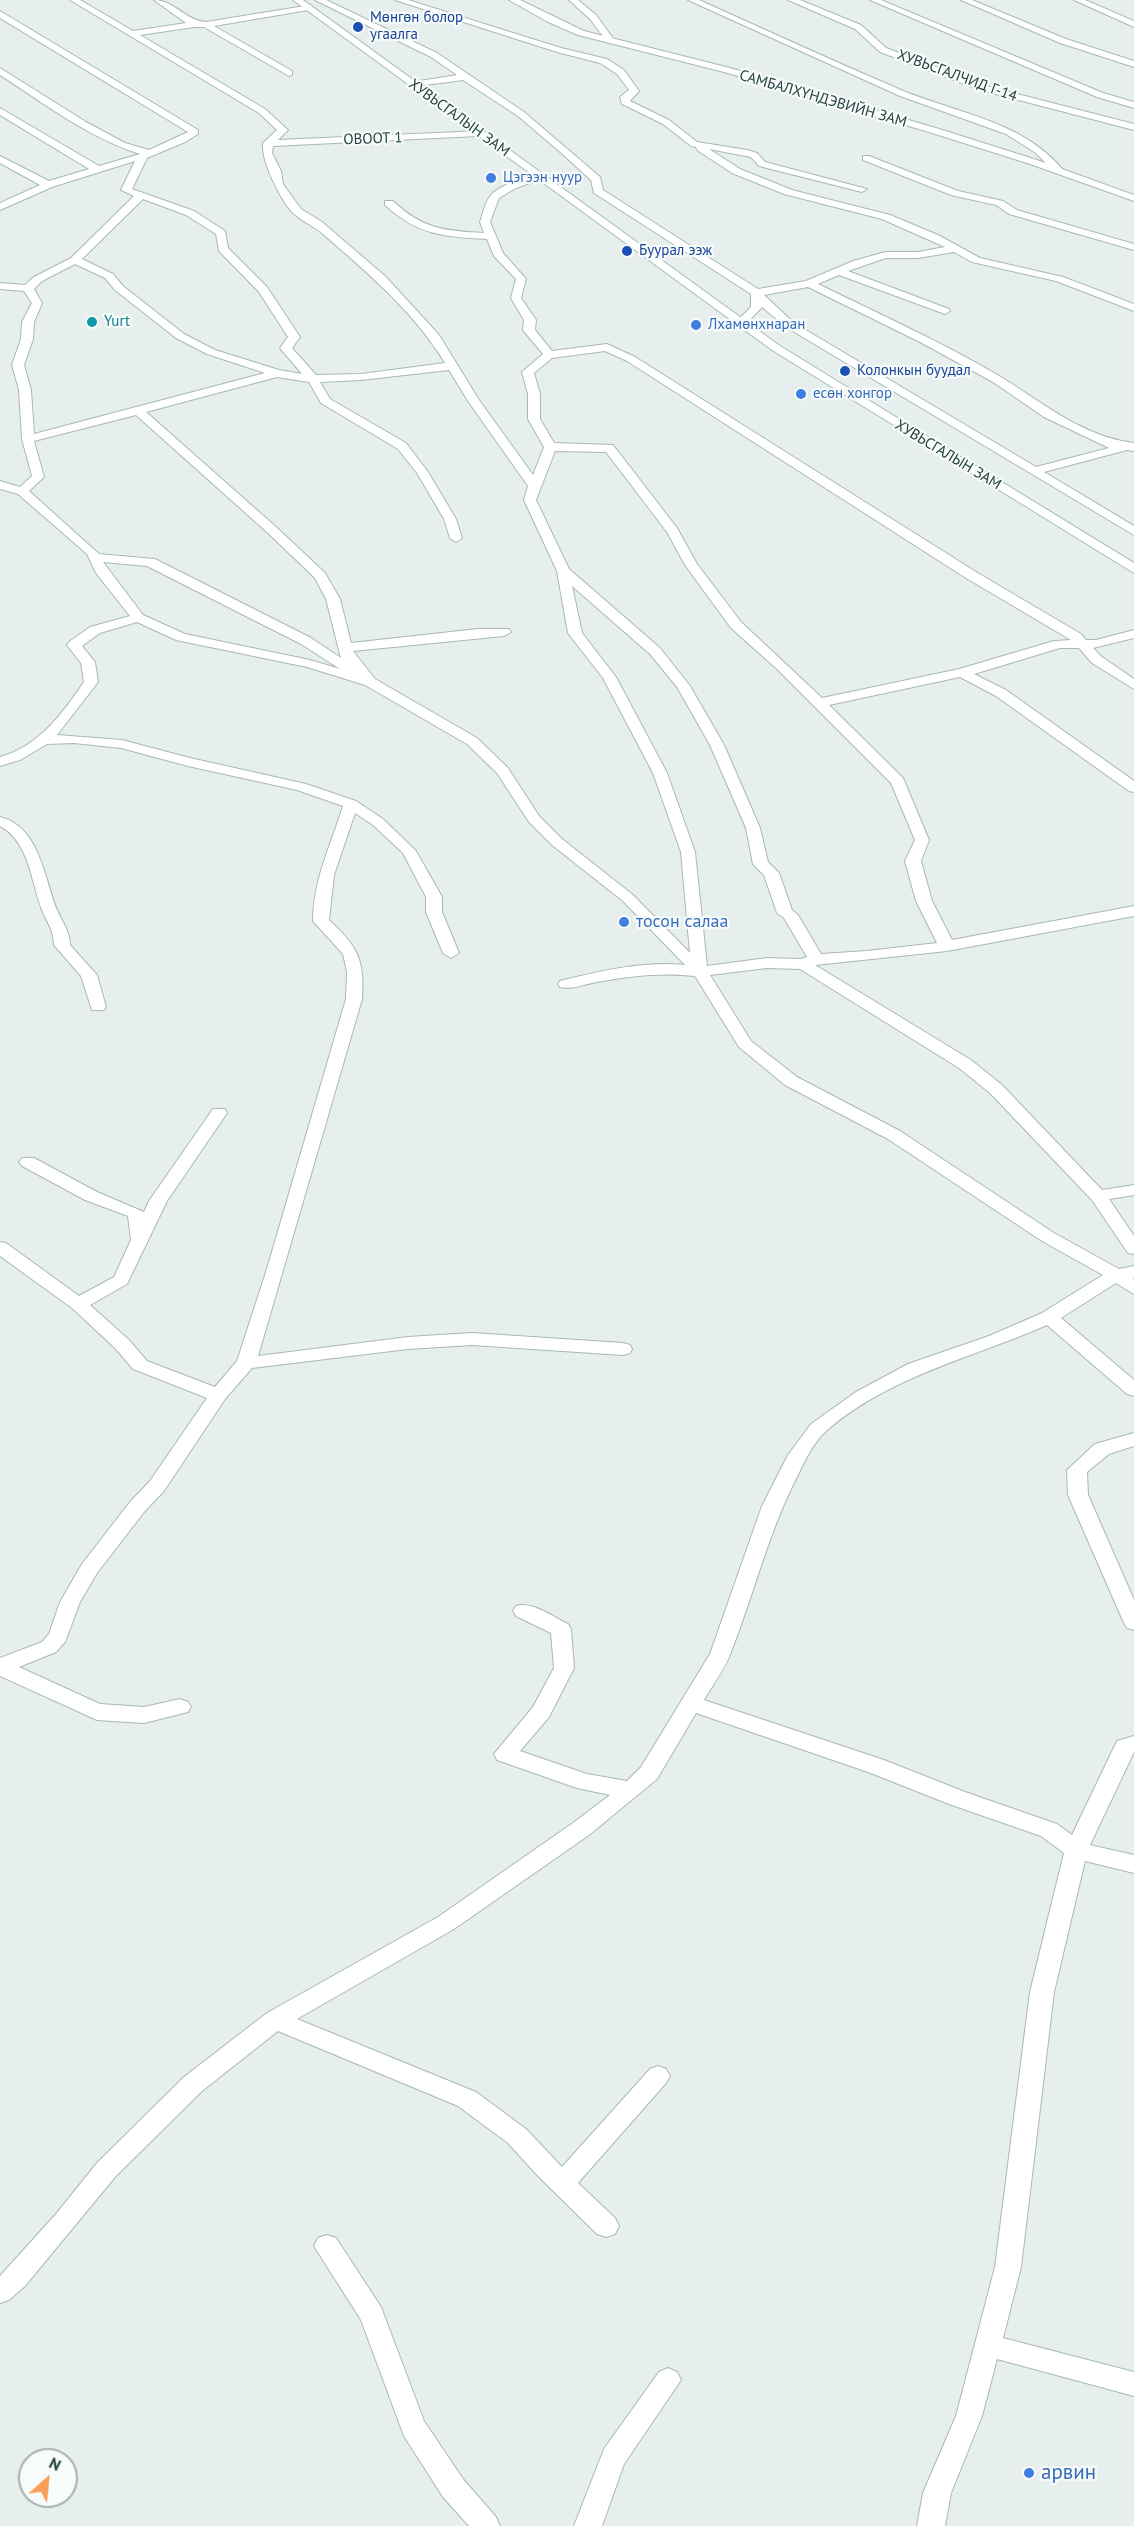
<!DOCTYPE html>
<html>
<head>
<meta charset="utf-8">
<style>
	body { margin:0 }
	#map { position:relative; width:1134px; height:2526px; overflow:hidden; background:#e6efed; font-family:"PT Sans",sans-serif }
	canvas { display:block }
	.north { position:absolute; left:18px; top:2448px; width:60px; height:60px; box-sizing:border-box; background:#f7fbfa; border:2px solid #a2b1b0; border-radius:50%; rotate:27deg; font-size:16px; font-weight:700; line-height:24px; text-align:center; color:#234340 }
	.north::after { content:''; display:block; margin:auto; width:21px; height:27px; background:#fa9d59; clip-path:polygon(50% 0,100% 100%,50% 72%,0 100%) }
</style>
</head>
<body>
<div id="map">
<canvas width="1134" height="2526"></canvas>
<div class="north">N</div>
</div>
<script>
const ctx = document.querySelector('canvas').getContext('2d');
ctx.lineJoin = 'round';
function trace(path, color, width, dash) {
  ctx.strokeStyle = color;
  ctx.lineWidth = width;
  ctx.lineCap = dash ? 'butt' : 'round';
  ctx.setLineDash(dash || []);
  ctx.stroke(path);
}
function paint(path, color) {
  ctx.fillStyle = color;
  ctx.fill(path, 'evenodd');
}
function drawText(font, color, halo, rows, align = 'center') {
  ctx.font = font + ' "PT Sans",sans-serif';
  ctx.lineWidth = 4.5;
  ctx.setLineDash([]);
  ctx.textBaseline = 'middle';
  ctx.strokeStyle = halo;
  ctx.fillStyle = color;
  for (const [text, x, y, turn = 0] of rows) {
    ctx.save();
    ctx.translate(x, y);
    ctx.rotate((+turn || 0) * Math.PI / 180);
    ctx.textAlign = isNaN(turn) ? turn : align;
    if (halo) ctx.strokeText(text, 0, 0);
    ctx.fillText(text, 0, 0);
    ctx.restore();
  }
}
const minor = new Path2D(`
	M70 0H80L133 31 186 23 154 0C174 0 186 21 206 22L311 5 312 7 308 10 214 26 292 71V75L289 76 204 27H194L140 35 265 109 288 130 278 140 481 131V135L478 136 273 146 272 153 281 171 283 184 301 209 322 222 386 277 439 335 479 400 533 475 544 447 528 419V394L522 372 543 354 523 330 524 320 511 298 516 279 494 256 487 239C445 237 417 235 385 205V201H393C422 229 445 231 484 233L480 222C483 214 485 202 491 195 498 186 533 173 544 174V178L516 188 499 198 490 222 503 253 526 279 521 298 536 320 535 330 552 351 607 344 635 357 976 572 1081 634 1086 640H1096L1134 630V638L1093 648 1102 657 1134 679V689L1092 663 1079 648H1060L974 674 1006 690 1134 781V792L1129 791 996 696 960 677 829 705 903 778 929 840 921 861 932 901 952 940 1134 906V916L947 951 815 965 971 1060 1002 1085 1102 1190 1134 1185V1195L1109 1199 1134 1236V1254L1128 1253 1092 1200 990 1093 959 1068 800 969 767 968 710 975 751 1041 797 1077 900 1131 1054 1233 1119 1269 1134 1266V1278H1132L1134 1279V1294L1116 1283 1061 1318 1134 1380V1396L1127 1394 1047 1325C972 1358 889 1376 826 1431 813 1443 804 1462 797 1477 768 1533 754 1594 731 1652 725 1669 713 1684 704 1700L884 1760 965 1792 1057 1824 1072 1835 1117 1741 1134 1736V1752L1090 1845 1134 1855V1873L1085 1861 1054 1992 1021 2267 1003 2338 1134 2372V2396L997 2359 982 2416 951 2493 945 2526H917L923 2493 956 2416 995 2267 1030 1992 1064 1853 1041 1836 949 1804 868 1772 696 1713 657 1779 589 1835 454 1929 297 2019 476 2092 526 2129 562 2167 650 2069 658 2066 666 2069 670 2076 666 2083 578 2183 615 2218 619 2226 615 2234 606 2237 597 2234 537 2175 508 2143 458 2106 278 2031 202 2091 115 2177 25 2286 9 2300 0 2303V2276L56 2214 97 2163 184 2077 267 2013 438 1917 573 1823 610 1795 577 1788 497 1760 494 1754 533 1707 554 1668 551 1633 516 1616 513 1611 516 1606C532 1601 553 1617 568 1624L571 1629 574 1668 549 1717 520 1751 587 1774 627 1781 641 1767 710 1654 762 1506 788 1455 811 1424 856 1392 908 1364 989 1336 1042 1313 1103 1275 1042 1241 888 1139 785 1085 739 1047 695 976C662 972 630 976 597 982 585 984 572 990 560 987L558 984 560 981C600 971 644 961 685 965L623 901 552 845 529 822 497 773 467 744 365 685 307 667 176 640 137 622 100 633 82 646 95 662 98 682 57 735 122 740 190 758 306 784 356 801 383 819 416 851 442 897V912L459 953 451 958 443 953 426 912V897L403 853 373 825 355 813 334 875 329 920C357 946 365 959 362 999L258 1356 408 1337 472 1333 623 1343 630 1345 632 1349 630 1353 623 1355 472 1345 408 1349 252 1368 225 1399 164 1491 144 1512 97 1573 80 1602 65 1642 56 1652 19 1667 100 1704 144 1707 180 1699 188 1702 191 1707 188 1712 144 1723 97 1720 0 1676V1658L42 1642 49 1634 60 1602 82 1564 130 1502 150 1481 207 1398 133 1369 115 1348 72 1308 0 1256V1242L6 1243 79 1296 114 1277 131 1240 128 1216 85 1200 22 1166 19 1162 22 1158H34L97 1192 144 1212 149 1201 213 1109H225L227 1113 167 1201 127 1284 90 1305 129 1340 147 1361 215 1387 237 1361 266 1272 346 999 347 972 343 954 313 921C313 880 331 845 343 806L297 790 188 766 121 748 74 743 47 744 20 760 0 766V757C39 746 62 714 84 682L81 663 67 645 69 642 90 627 130 616 96 573 87 554 18 494 0 489V481L20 487 32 476 22 439 19 390 12 365 21 339 22 322 32 303 24 291 0 289V283L25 285 34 277 71 258 134 196 121 190 135 161 52 187 0 210V203L40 185 0 163V156L49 181 89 169 0 115V108L99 166 140 154C89 138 45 104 0 75V68L86 122 125 143 149 150 188 132 0 18V11L198 130V134L185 142 147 158 132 189 194 211 225 231 228 248 267 287 300 337 292 348 316 375 361 374 445 363C414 312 368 273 323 234 314 226 301 221 293 213 280 199 261 161 263 143L277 130 259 113ZM143 199 186 215 216 234 219 251 259 292 288 337 280 348 302 374 279 370 215 350 184 334 123 286 113 274 82 259ZM75 264 105 278 115 290 176 338 207 354 265 373 34 434 31 390 24 365 33 339 34 322 42 303 34 289 42 281ZM605 351 627 361 966 578 1071 640 1054 641 959 669 822 698 741 622 697 564 677 528 613 445 554 443 540 419V394L534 373 552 358ZM449 370 468 401 528 486 524 500 557 571 568 633 603 678 653 773 681 852 690 953 633 895 562 839 539 816 508 768 477 738 375 679 353 651 504 636 511 632 509 629H478L351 643 340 599 325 573 276 527 146 412 277 377 309 382 321 403 398 449 417 473 444 519 450 538 456 542 462 538 456 519 428 472 406 443 330 399 320 382 361 380ZM136 415 268 533 315 578 326 599 341 658 311 638 155 559 99 554 29 491 44 477 34 441ZM555 451 606 452 667 532 685 565 731 628 777 669 891 783 915 840 905 861 916 901 937 943 867 951 821 954 798 915 792 910 779 873 768 862 760 828 724 745 690 686 660 648 569 569 536 500ZM103 562 147 566 301 644 340 669 310 660 185 634 143 615ZM572 586 650 654 677 687 710 745 746 828 753 864 764 875 777 913 784 918 807 957 801 959 767 958 707 966 695 852 667 773 616 677 582 633Z
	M315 0H326L437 53 524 112 600 177 603 190 758 289 806 281 853 261 886 252H918L945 247 882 219 784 194 732 173 697 150 696 147 691 146 663 124 622 104 620 97 629 90 617 74 600 63 557 52 395 0H408L561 48 607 59 624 70 639 91 630 101 669 120 697 142 747 150 757 153 765 162 867 189 862 192 759 166 751 157 709 149 740 169 792 190 890 215 938 235 980 258 1063 277 1134 304V311L1056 281 972 262 954 252 918 258H886L848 271 949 309 950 311 945 314 839 275 818 284C879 314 942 342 1001 377 1043 403 1083 437 1134 443V451L1127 450 1044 472 1134 526V535L786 327 762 307 744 326H736V322L751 307V294L594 193 591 180 559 151 518 116 463 80 410 87 408 85 413 82 457 75 431 57ZM808 287 922 343 993 382 1044 417 1109 448 1036 467 794 323 764 295Z
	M569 0H578L596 15 615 41 614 43H608L590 19Z
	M688 0H699C766 30 833 61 901 90 956 113 1023 121 1063 170L1054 172 1036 153 1006 134 900 96Z
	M788 0H800L861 25 886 48 986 86 1134 124V130L980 90 880 52 855 29Z
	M870 0H881L1103 93 1134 102V108L1097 97Z
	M961 0H972L1066 39 1134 61V67L1060 43Z
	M1074 0H1085L1134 21V27Z
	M863 156H869L958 191 1003 201 1017 210 1134 244V250L1009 214 996 205 951 195 863 160Z
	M0 817C40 827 44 878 57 910 62 922 70 931 70 945L97 975 106 1007 104 1010H92L81 976 54 945C54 931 47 922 42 910 31 883 30 842 0 826Z
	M1134 1433V1446L1109 1454 1087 1472 1088 1495 1134 1600V1630L1127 1628 1124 1623 1068 1495 1067 1470 1095 1444Z
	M327 2235 336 2238 381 2307 424 2421 463 2479 496 2517 500 2526H469L443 2497 404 2436 361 2320 314 2246 318 2238Z
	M668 2368 677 2372 681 2380 624 2464 602 2526H574L604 2449 659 2372Z`);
const tertiary = new Path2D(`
	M509 0H520L584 31 730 68 936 128 1037 160 1134 195V201L1030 164 929 132 724 72 578 35 548 22Z`);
const secondary = new Path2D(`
	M293 0H303L780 346 1134 563V573L772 350Z`);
const markers = [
	[358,27,6,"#1a4fb4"],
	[491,178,6,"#3f7fe0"],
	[627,251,6,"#1a4fb4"],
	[92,322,6,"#0f9aa8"],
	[696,325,6,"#3f7fe0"],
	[845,371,6,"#1a4fb4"],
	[801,394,6,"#3f7fe0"],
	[624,922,6,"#3f7fe0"],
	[1029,2473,6,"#3f7fe0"]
];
const farTransitnames = [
	["Мөнгөн болор",370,18],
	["угаалга",370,35],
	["Буурал ээж",639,251],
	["Колонкын буудал",857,371]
];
const farStreetnames = [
	["ХУВЬСГАЛЧИД Г-14",957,76,20],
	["САМБАЛХҮНДЭВИЙН ЗАМ",823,99,16],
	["ХУВЬСГАЛЫН ЗАМ",459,118,36],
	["ОВООТ 1",373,139,-2],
	["ХУВЬСГАЛЫН ЗАМ",948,455,31]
];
const farShopnames = [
	["Цэгээн нуур",503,178],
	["Лхамөнхнаран",708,325],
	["есөн хонгор",813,394]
];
const farCulturenames = [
	["Yurt",104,322]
];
const shopNames = [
	["тосон салаа",636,922]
];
const nearShopnames = [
	["арвин",1041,2473]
];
trace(minor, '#a8b8b6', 2);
trace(tertiary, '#a8b8b6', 2);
trace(secondary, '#a3bcb8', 2);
paint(minor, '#fff');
paint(tertiary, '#fff');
paint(secondary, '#fff');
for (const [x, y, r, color] of markers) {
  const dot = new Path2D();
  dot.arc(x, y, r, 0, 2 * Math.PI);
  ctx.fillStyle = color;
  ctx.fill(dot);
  trace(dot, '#f7fbfa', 2);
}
drawText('15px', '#164399', '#f7fbfa', farTransitnames, 'left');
drawText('15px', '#234340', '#f7fbfa', farStreetnames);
drawText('15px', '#366cbe', '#f7fbfa', farShopnames, 'left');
drawText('15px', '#0d838f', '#f7fbfa', farCulturenames, 'left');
drawText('18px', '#366cbe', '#f7fbfa', shopNames, 'left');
drawText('21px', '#366cbe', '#f7fbfa', nearShopnames, 'left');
</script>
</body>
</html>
